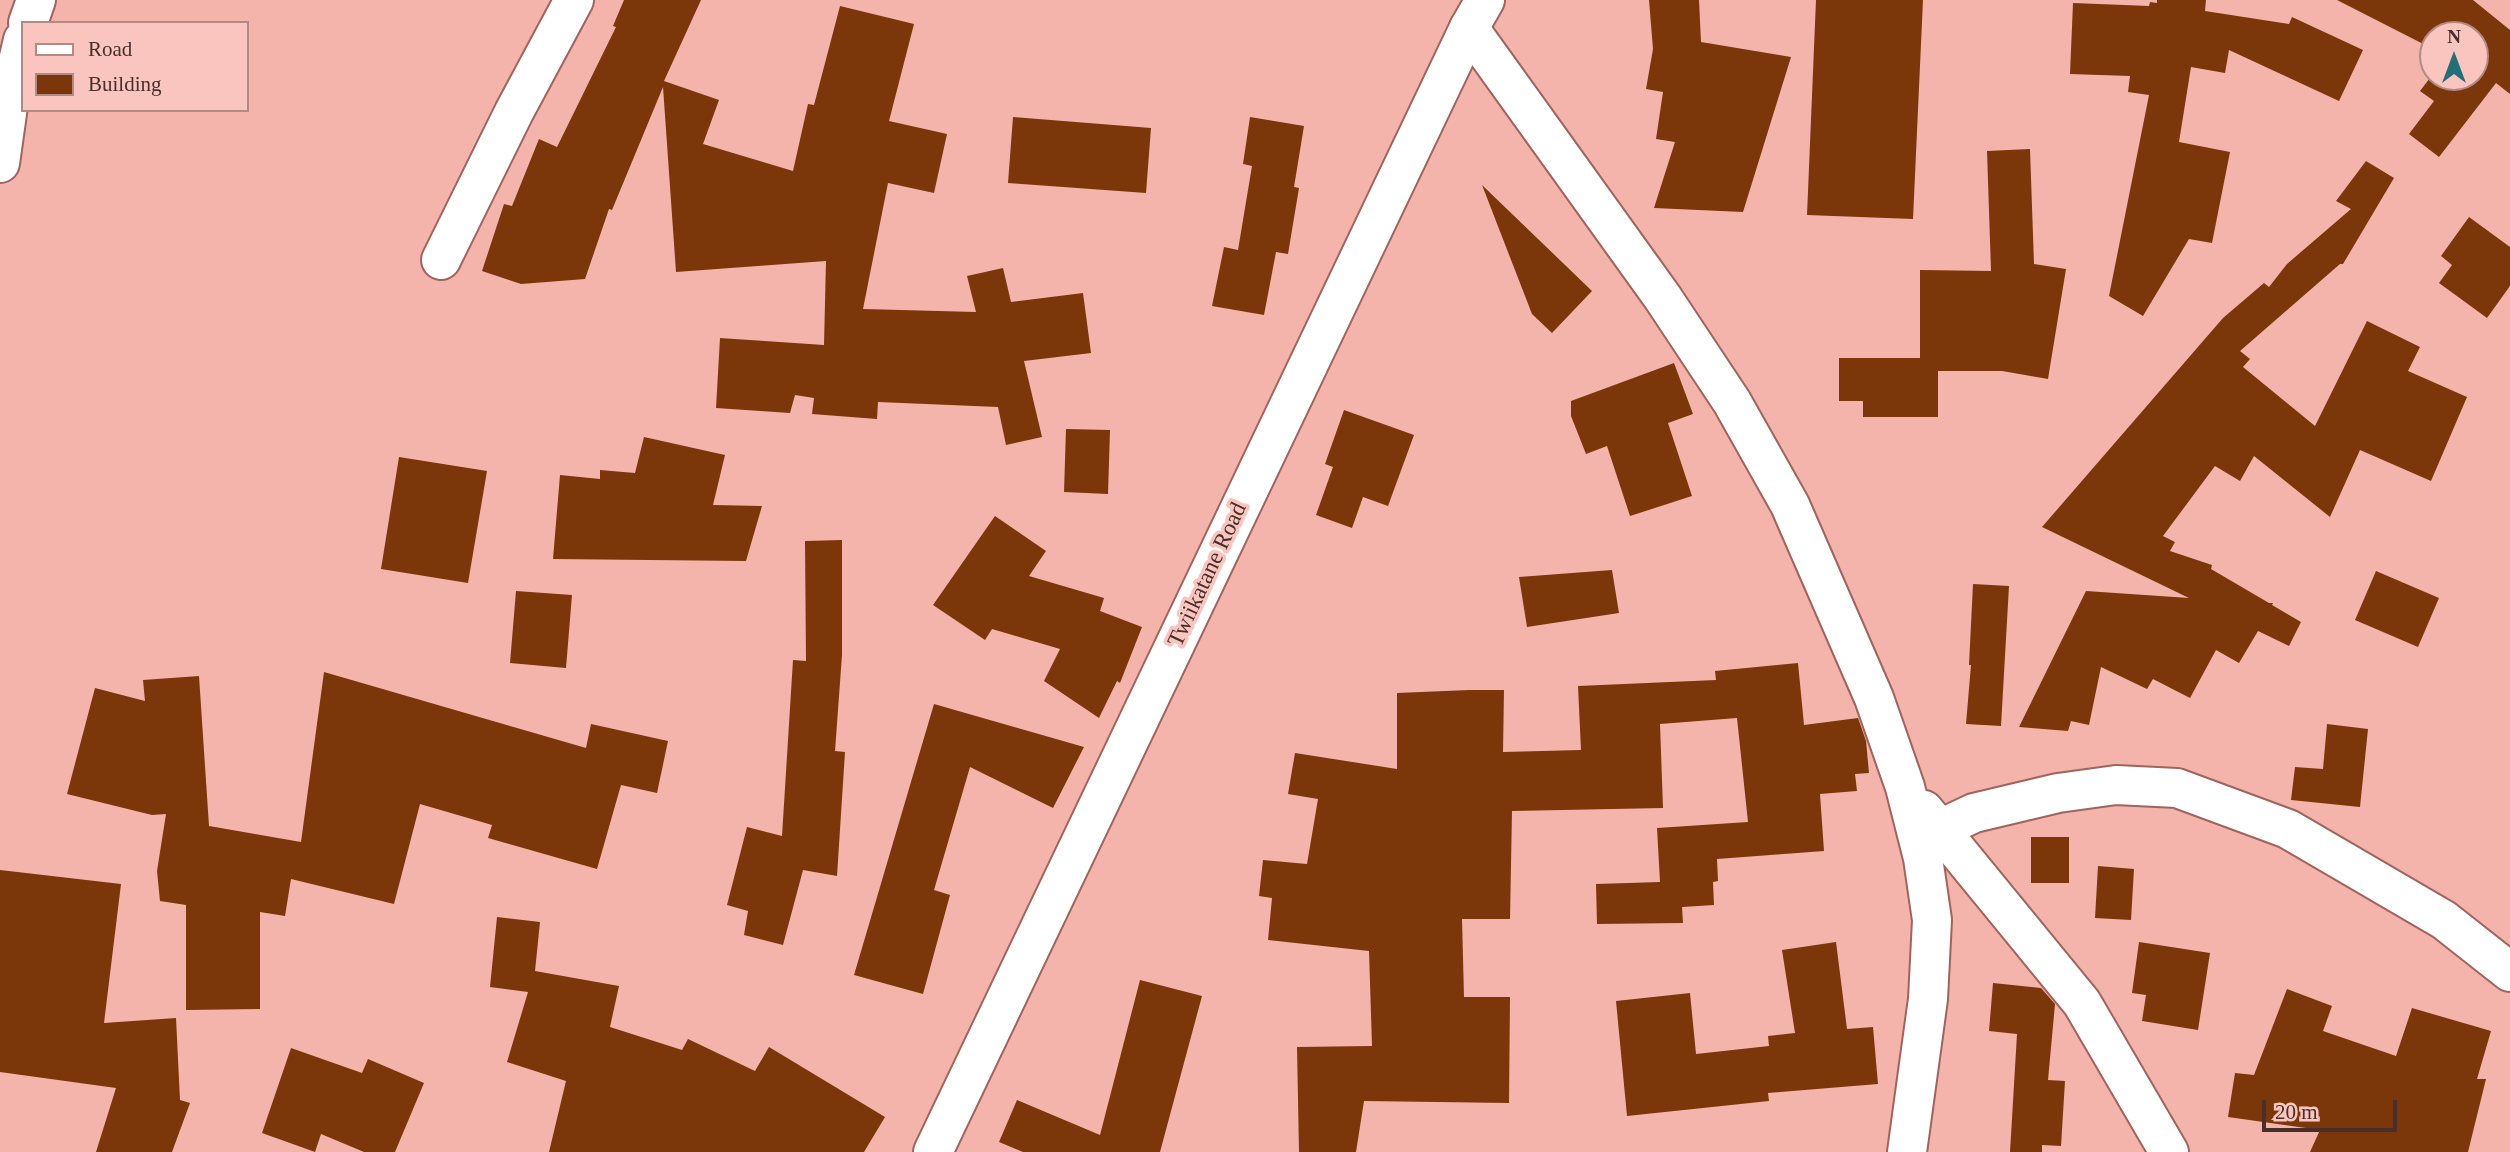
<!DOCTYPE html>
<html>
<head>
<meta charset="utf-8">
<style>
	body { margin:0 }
	#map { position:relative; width:2510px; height:1152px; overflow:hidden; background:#f4b4ac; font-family:"Times New Roman",serif }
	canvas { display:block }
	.legend { position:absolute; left:21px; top:21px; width:228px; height:91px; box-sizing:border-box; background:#f9c5be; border:2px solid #b38984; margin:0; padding:9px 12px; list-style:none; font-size:21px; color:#492f2c }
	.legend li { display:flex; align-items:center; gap:14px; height:35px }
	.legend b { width:35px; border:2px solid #b38984 }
	.north { position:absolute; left:2419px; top:21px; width:70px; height:70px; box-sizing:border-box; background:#f9c5be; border:2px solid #b38984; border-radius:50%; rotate:0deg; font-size:19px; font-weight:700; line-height:28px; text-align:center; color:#492f2c }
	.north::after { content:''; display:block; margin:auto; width:24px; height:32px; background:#246e77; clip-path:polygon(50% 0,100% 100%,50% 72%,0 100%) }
	.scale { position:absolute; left:2262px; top:1100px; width:135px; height:32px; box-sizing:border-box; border:4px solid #492f2c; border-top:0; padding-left:9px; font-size:21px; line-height:24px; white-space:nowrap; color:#492f2c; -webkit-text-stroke:5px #f9c5be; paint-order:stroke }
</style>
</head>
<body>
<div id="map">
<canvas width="2510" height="1152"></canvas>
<ul class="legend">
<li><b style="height:9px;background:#fff"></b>Road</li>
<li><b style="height:19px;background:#7b3609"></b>Building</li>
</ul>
<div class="north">N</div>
<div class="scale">20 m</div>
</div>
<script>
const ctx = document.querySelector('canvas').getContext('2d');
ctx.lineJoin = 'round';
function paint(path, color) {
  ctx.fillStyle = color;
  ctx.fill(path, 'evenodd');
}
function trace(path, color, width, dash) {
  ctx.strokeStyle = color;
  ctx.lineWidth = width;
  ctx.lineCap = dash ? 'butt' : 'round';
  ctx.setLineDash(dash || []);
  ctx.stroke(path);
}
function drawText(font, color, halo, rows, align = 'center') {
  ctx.font = font + ' "Times New Roman",serif';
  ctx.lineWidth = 7;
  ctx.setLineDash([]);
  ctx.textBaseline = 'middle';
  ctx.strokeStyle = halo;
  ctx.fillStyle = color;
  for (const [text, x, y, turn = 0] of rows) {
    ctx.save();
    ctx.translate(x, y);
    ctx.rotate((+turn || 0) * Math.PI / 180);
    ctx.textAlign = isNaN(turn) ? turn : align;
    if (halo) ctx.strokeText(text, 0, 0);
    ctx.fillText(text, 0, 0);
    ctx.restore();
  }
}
const building = new Path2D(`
	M624 0H701L664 81 719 100 703 144 793 171 808 104 814 105 840 6 914 24 889 121 947 134 934 193 888 183 863 309 976 312 967 276 1003 268 1011 302 1083 293 1091 353 1024 361 1042 437 1006 445 998 407 878 402 877 419 812 414 814 398 795 395 790 413 716 408 720 338 824 345 826 261 676 272 663 87 612 210 609 209 585 279 521 284 482 271 504 204 512 206 539 139 557 147 616 27 613 26Z
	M1649 0H1699L1701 42 1791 57 1743 212 1654 208 1675 142 1656 139 1663 92 1646 89 1653 49Z
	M1816 0H1923L1913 219 1807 215Z
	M2157 0H2206L2205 11 2289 24 2292 17 2363 50 2339 101 2229 50 2225 73 2191 67 2179 142 2230 152 2212 243 2189 239 2143 316 2109 296 2149 95 2128 92 2130 76 2070 74 2073 3 2149 6 2150 2 2157 3Z
	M2337 0H2473L2510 30V94L2496 83 2439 157 2409 134 2434 101 2420 91 2433 74V77H2475V35H2433V49Z
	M1013 117 1151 128 1146 193 1008 183Z
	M1250 117 1304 126 1294 187 1299 188 1288 254 1276 252 1264 315 1212 306 1224 247 1238 250 1252 166 1243 164Z
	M2030 149 2034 264 2066 269 2048 379 2002 371H1938V417H1863V401H1839V358H1920V270L1991 271 1987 151Z
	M2366 161 2394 178 2343 264H2340L2240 351 2250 359 2243 367 2315 426 2367 321 2420 347 2408 371 2467 397 2431 481 2360 450 2330 517 2254 456 2240 481 2215 466 2163 536 2175 542 2170 551 2212 565 2211 569 2269 603H2273L2272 605 2301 622 2289 646 2258 631 2239 663 2216 650 2190 698 2153 679 2147 689 2101 667 2089 725 2071 721 2068 731 2019 727 2086 591 2189 598 2042 527 2223 318 2264 283 2269 287 2287 264 2351 209 2336 201Z
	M1482 185 1592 291 1552 333 1532 314Z
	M2469 217 2510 247V286L2487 318 2439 283 2452 265 2441 256Z
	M1674 363 1693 414 1668 423 1692 496 1630 516 1607 446 1586 454 1571 416V401Z
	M1344 410 1414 435 1388 506 1363 497 1352 528 1316 515 1333 467 1325 464Z
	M1066 429 1110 430 1108 494 1064 492Z
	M644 437 725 455 713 505 762 506 746 561 553 559 560 475 600 479V470L635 473Z
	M399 457 487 471 468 583 381 569Z
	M995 516 1046 551 1029 576 1104 598 1100 611 1142 627 1120 683 1117 681 1099 718 1044 681 1060 649 992 629 985 640 933 605Z
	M842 540V655L835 751 845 752 837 876 803 870 783 945 744 935 748 911 727 905 747 827 782 836 793 660 806 661 805 541Z
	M1612 570 1619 613 1527 627 1519 577Z
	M2376 571 2439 598 2418 647 2355 620Z
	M1973 584 2009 586 2001 726 1966 724 1971 665H1969Z
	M516 591 572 595 566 668 510 663Z
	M1798 663 1804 725 1858 718 1866 741 1869 773 1855 774 1857 791 1820 794 1824 851 1717 859 1718 881 1713 882 1714 905 1682 907 1683 923 1597 924 1596 884 1660 882 1657 828 1748 822 1737 718 1660 724 1663 808 1512 811 1510 919H1462L1464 997H1510L1509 1103 1364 1101 1356 1152H1299L1297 1047 1372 1046 1369 951 1268 940 1272 898 1259 896 1263 860 1307 864 1318 799 1288 794 1295 753 1397 769V693L1469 690H1504L1503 752 1581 750 1578 686 1716 680 1715 671Z
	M324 672 586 748 591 724 668 741 657 793 621 785 597 869 488 838 492 825 420 804 394 904 291 879 285 916 260 912V1009L186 1010V905L160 901 157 871 166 814 152 815 67 794 95 688 145 701 143 680 199 676 209 826 301 842Z
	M934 704 1084 747 1053 808 970 767 934 890 950 895 923 994 854 975Z
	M2327 724 2368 729 2360 807 2291 800 2295 767 2323 769Z
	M2031 837H2069V883H2031Z
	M2098 866 2134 869 2131 920 2095 918Z
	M0 870 121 884 104 1023 176 1018 180 1100 190 1103 172 1152H96L116 1088 0 1072Z
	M497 917 540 922 535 971 619 986 610 1027 682 1050 688 1039 755 1071 769 1047 885 1117 864 1152H549L566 1081 507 1062 528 992 490 987Z
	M1836 942 1847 1029 1873 1027 1878 1084 1768 1093 1769 1101 1627 1116 1616 1001 1690 993 1696 1054 1769 1046 1768 1036 1795 1033 1782 950Z
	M2139 942 2210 953 2198 1030 2142 1021 2146 995 2132 993Z
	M1140 980 1202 996 1160 1152H1023L999 1142 1017 1100 1100 1135Z
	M1993 983 2041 988 2055 1004 2048 1080 2065 1081 2061 1146 2042 1145V1152H2010L2017 1034 1989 1031Z
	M2287 989 2332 1006 2323 1031 2396 1056 2412 1008 2491 1031 2477 1079H2486L2468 1152H2310L2320 1130 2228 1117 2235 1073 2254 1075Z
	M291 1048 362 1073 368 1059 424 1083 395 1152H364L321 1134 315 1152 262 1133Z`);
const minor = new Path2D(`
	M28 23 36 0
	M1469 28 1663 298 1732 402 1790 505 1874 698 1905 787 1923 858 1932 920 1928 999 1907 1152
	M0 163 9 99 23 40
	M441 260 514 112 574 0
	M1924 810 2082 1003 2169 1152
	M1940 829 1974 813 2058 793 2116 785 2177 788 2288 829 2444 920 2510 972`);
const tertiary = new Path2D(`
	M933 1152 1469 28 1485 0`);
const streetNames = [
	["Twiikatane Road",1208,575,-65]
];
paint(building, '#7b3609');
trace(minor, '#9e645d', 42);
trace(tertiary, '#9e645d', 42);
trace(minor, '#fff', 38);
trace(tertiary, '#fff', 38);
drawText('23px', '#492f2c', '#f9c5be', streetNames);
</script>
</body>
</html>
